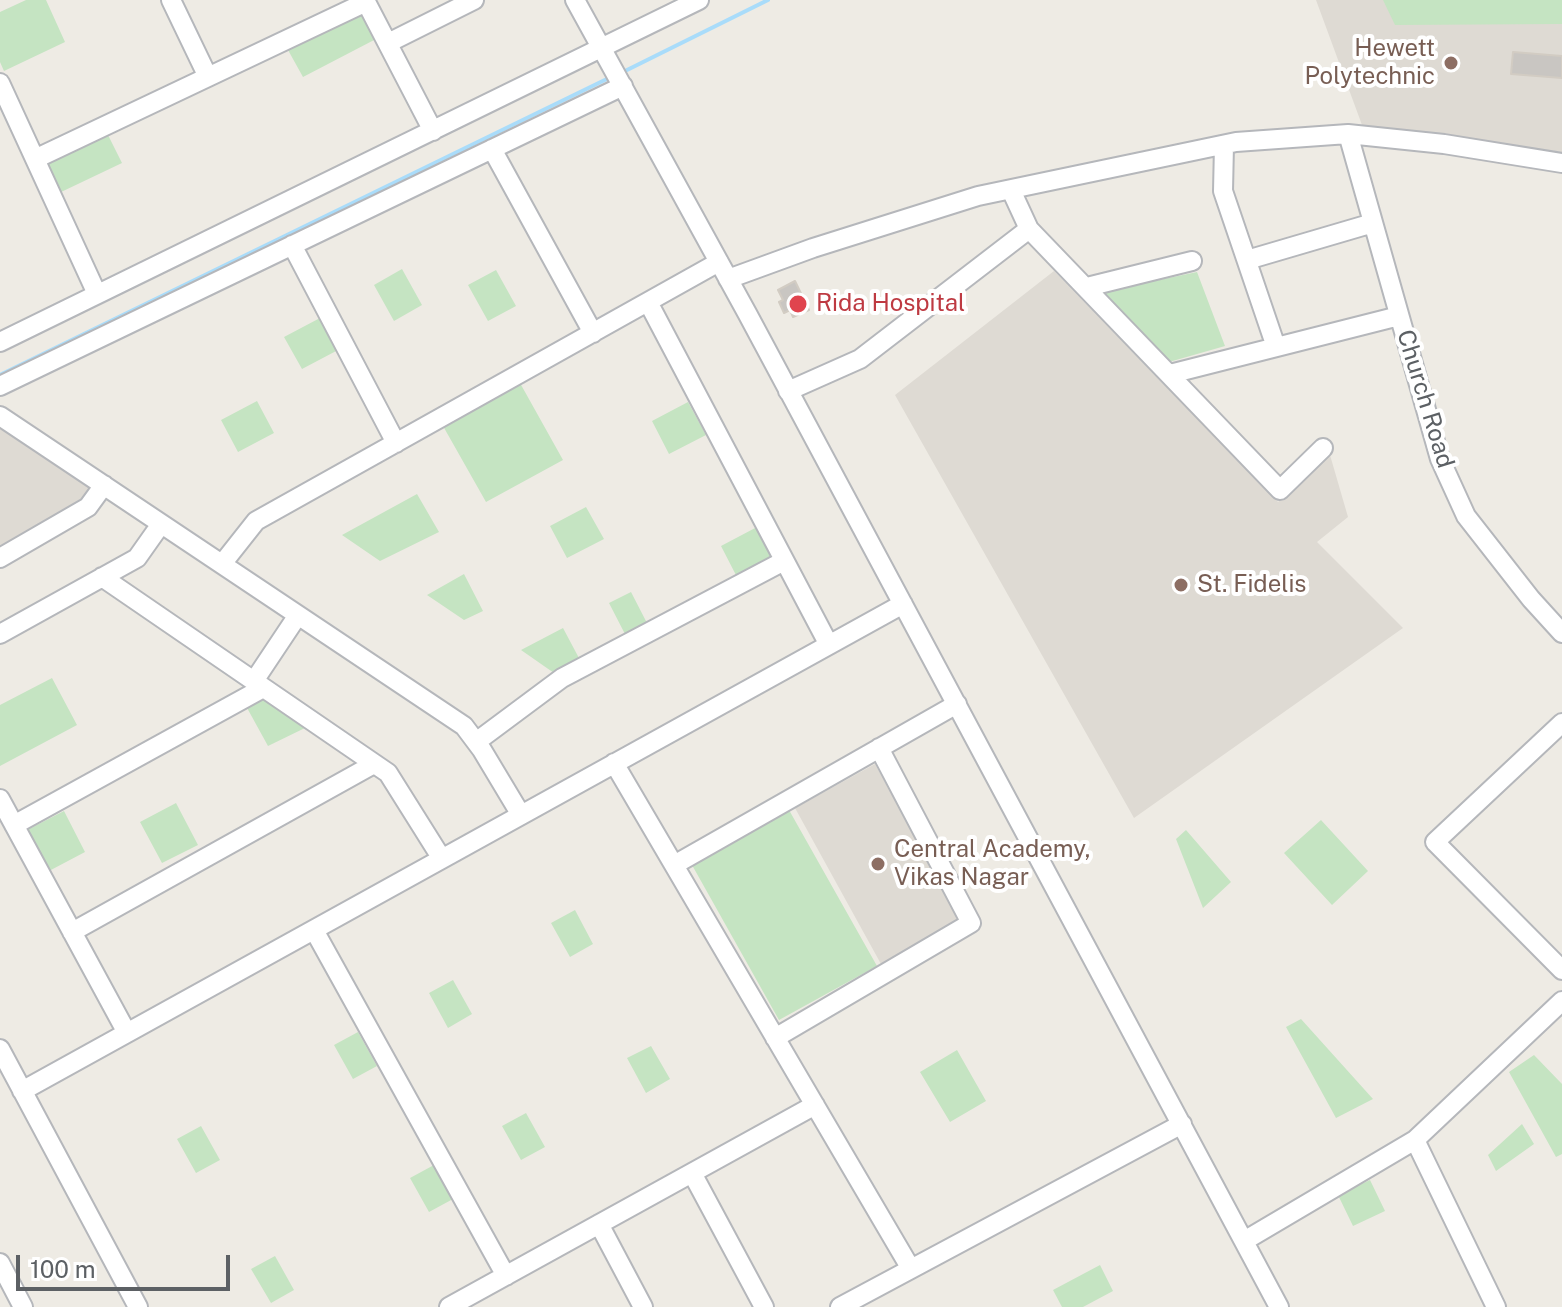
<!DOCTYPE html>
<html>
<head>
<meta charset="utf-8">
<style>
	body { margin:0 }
	#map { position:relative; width:1562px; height:1307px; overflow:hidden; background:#eeebe4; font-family:"Public Sans",sans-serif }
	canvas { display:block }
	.scale { position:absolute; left:16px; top:1255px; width:214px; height:36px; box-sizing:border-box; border:4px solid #5c6064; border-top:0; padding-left:10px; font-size:24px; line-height:28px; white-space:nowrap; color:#5c6064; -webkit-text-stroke:6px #fff; paint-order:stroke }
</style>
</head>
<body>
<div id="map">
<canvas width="1562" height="1307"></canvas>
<div class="scale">100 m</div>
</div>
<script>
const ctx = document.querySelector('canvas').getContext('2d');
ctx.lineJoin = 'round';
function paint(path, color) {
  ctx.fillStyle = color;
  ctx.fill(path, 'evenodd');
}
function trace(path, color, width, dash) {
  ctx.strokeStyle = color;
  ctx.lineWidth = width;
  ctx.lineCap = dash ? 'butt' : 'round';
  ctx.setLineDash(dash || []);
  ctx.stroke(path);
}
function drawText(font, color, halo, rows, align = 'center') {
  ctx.font = font + ' "Public Sans",sans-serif';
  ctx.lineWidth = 8;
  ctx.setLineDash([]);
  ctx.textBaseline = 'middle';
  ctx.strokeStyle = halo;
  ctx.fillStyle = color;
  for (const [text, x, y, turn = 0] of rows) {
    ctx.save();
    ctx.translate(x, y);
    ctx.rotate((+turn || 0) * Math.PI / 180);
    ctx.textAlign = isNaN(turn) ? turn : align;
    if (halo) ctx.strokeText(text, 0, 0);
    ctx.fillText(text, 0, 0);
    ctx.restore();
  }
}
const education = new Path2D(`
	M1316 0H1562V152L1362 125Z
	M1054 271 1278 502 1330 455 1348 517 1317 542 1403 628 1134 818 895 395Z
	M0 424 94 491 0 548Z
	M875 764 961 920 881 964 795 808Z`);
const green = new Path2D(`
	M26 0H46L65 42 4 71 0 62V12Z
	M1383 0H1562V24L1395 25Z
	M362 12 376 39 303 77 288 50Z
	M108 135 122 163 59 193 45 166Z
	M402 269 422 305 394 321 374 285Z
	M496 270 516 306 488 321 468 285Z
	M1197 272 1225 346 1169 362 1102 292Z
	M320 318 338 350 302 369 284 337Z
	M520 383 563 460 486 502 443 426Z
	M257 401 274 433 238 452 221 420Z
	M688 402 706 435 669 454 652 421Z
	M417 494 439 532 380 561 342 535Z
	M586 507 604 539 567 558 550 526Z
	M757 527 774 560 738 579 721 546Z
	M464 574 483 611 464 620 427 595Z
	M631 592 648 625 626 636 609 603Z
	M563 628 580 660 554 673 521 650Z
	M52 678 77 725 0 766V705Z
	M265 695 307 727 268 746 246 706Z
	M176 803 198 845 162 863 140 822Z
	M789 810 877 966 779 1020 692 865Z
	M64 811 85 852 49 871 27 830Z
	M1321 820 1368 871 1332 905 1284 853Z
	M1186 830 1231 882 1203 908 1176 839Z
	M575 910 593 944 570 957 551 923Z
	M453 980 472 1014 448 1028 429 993Z
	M1301 1019 1373 1099 1336 1118 1286 1027Z
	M358 1032 377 1066 353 1079 334 1045Z
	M651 1046 670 1079 646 1093 627 1058Z
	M957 1050 986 1101 950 1122 920 1072Z
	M1534 1055 1562 1084V1154L1556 1157 1509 1072Z
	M526 1113 545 1147 521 1160 502 1126Z
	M1522 1124 1534 1144 1496 1171 1488 1155Z
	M201 1126 220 1160 196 1173 177 1139Z
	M434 1165 453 1199 429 1212 410 1178Z
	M1370 1180 1385 1211 1353 1226 1338 1195Z
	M275 1256 294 1290 271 1303 251 1269Z
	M1100 1265 1113 1291 1083 1307H1062L1053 1290Z`);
const stream = new Path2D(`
	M621 73 768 0
	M0 375 613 76`);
const building = new Path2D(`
	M1513 52 1562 56V78L1511 74Z
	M795 281 809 310 793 317 790 310 784 313 779 302 783 300 778 290Z`);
const minor = new Path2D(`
	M171 0 208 77
	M365 0 433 131
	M575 0 747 313 1279 1307
	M388 43 474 0
	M0 83 97 294
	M1348 134 1440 459 1466 516 1531 599 1562 633
	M1224 145 1223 191 1276 347
	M492 149 593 333
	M35 159 366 2
	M1011 190 1029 229 1280 490 1323 448
	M292 245 396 443
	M1247 260 1373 223
	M728 279 813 248 978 196 1236 142 1348 134 1444 144 1562 163
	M1087 287 1192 261
	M648 302 829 645
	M0 342 699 0
	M1170 374 1399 316
	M0 386 623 86
	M788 391 860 359 1029 229
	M0 416 464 726 482 750 521 815
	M0 558 88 507 104 485
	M222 564 256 521 719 262
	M102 577 388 773 442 859
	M0 634 137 558 161 524
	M254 681 298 615
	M1562 723 1435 842 1562 970
	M476 742 562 678 784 561
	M614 763 911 1269
	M0 799 127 1033
	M14 825 263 688
	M674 865 957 704
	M314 930 506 1276
	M72 932 374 764
	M775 1038 971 923 879 748
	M0 1049 138 1307
	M22 1091 903 604
	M1415 1140 1496 1307
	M692 1173 764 1307
	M599 1224 643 1307
	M1244 1241 1415 1140 1562 1001
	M0 1263 23 1307
	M449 1307 815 1105
	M840 1307 1182 1124`);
const markers = [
	[1451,63,8,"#8d6e63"],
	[798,304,10,"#e0444e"],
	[1181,585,8,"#8d6e63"],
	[878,864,8,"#8d6e63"]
];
const educationNames = [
	["Hewett",1435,49,"right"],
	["Polytechnic",1435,77,"right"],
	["St. Fidelis",1197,585],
	["Central Academy,",894,850],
	["Vikas Nagar",894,878]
];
const healthNames = [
	["Rida Hospital",816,304]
];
const streetNames = [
	["Church Road",1425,399,73]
];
paint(education, '#dedad3');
paint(green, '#c5e4c2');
trace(stream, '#a9dcfa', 4);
paint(building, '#c9c6c2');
trace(building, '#d2ccc3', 2);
trace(minor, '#b5b7bb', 22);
trace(minor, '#fff', 18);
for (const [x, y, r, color] of markers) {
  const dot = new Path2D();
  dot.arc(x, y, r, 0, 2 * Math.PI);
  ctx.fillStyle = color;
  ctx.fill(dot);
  trace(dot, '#fff', 3);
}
drawText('24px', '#785e54', '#fff', educationNames, 'left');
drawText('24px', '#be3a42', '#fff', healthNames, 'left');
drawText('24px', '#5c6064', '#fff', streetNames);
</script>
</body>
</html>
